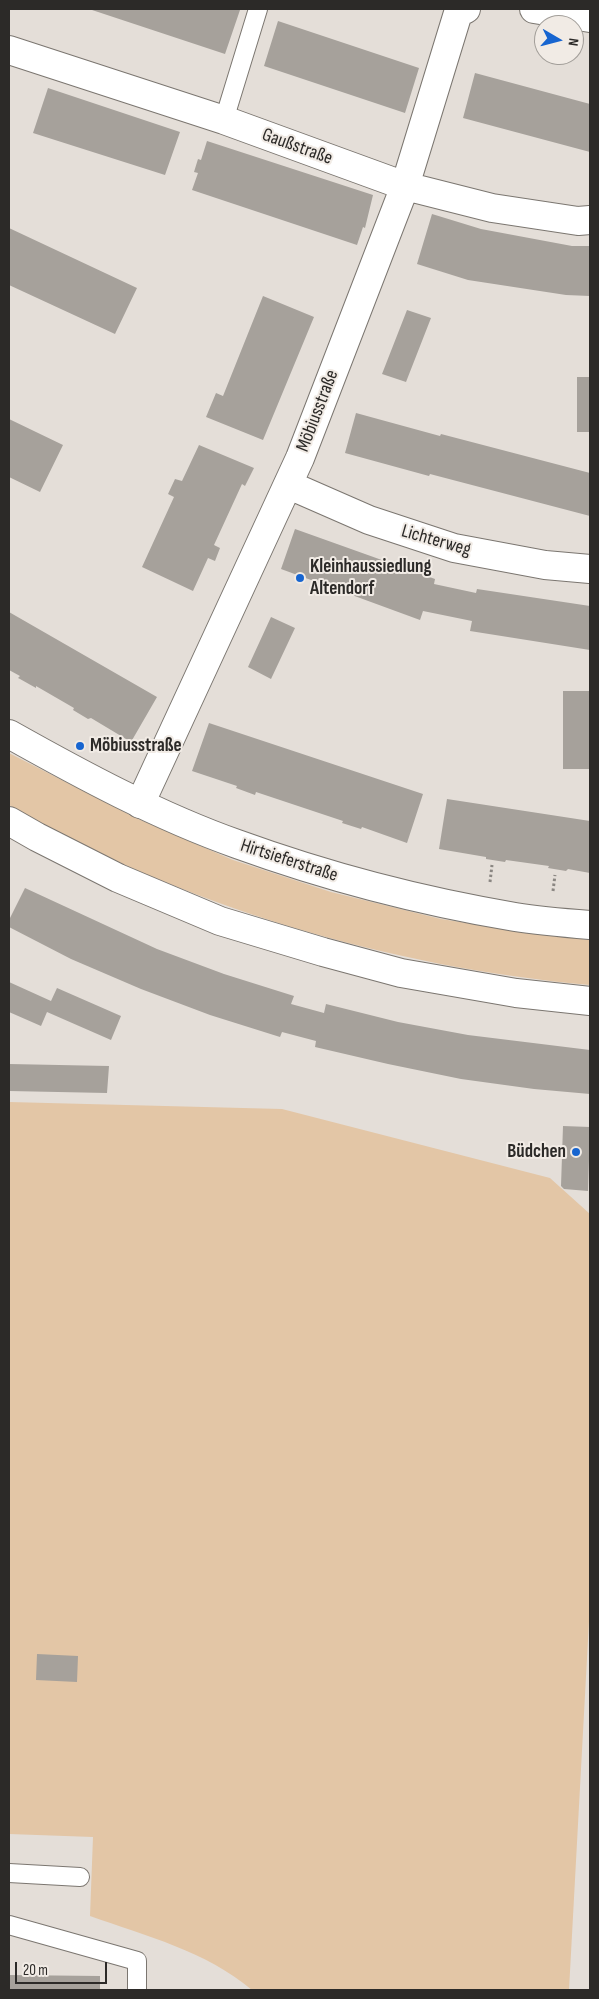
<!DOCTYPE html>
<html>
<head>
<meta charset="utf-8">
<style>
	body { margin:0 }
	#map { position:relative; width:599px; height:1999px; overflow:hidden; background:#e4ded8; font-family:"Sofia Sans Condensed",sans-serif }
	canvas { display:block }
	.frame { position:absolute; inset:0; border:10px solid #2c2a28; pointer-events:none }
	.north { position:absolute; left:534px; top:15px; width:50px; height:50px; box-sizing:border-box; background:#f1ebe5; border:1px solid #a29e99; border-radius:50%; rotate:98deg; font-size:14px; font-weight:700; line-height:20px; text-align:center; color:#2c2a28 }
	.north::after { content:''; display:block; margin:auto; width:18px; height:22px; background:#1765d0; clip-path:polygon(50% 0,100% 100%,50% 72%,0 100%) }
	.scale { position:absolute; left:15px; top:1962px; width:92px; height:22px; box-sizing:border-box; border:2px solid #2c2a28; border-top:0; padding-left:6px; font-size:15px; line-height:18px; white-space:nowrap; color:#2c2a28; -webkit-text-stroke:4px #f1ebe5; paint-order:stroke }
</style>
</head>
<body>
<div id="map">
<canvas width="599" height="1999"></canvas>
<div class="frame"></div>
<div class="north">N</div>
<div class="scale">20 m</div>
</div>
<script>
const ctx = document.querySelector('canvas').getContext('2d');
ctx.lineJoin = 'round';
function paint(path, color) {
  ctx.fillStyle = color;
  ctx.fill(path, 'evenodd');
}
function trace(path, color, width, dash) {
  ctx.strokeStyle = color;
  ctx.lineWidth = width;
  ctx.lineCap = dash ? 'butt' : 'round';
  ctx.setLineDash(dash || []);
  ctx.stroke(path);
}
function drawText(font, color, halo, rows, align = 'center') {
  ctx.font = font + ' "Sofia Sans Condensed",sans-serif';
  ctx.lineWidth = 4;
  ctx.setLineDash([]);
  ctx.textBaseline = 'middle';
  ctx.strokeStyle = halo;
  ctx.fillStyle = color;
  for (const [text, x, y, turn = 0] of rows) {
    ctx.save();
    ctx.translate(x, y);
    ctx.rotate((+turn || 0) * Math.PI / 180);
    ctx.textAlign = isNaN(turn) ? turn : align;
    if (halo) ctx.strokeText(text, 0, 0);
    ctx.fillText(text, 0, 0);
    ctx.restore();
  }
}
const green = new Path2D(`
	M9 753 136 818 233 860 331 892 441 919 532 933 590 940V985C390 967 183 907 9 805Z
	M9 1102 282 1109 550 1178 590 1214V1603L569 1990H252C206 1951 146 1936 90 1916L93 1837 9 1834Z`);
const building = new Path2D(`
	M89 9H236L240 10 225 54Z
	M278 21 419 68 405 113 264 66Z
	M475 73 590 104V152L463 118Z
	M48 88 180 132 165 175 33 133Z
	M207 141 373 195 365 228 363 227 357 245 192 190 198 173 194 172 198 159 201 160Z
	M432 214 481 229 572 246H590V296L566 295 468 280 417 264Z
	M9 228 137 288 115 334 9 285Z
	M263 296 314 317 263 440 206 417 216 393 223 396Z
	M407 310 431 318 406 382 382 374Z
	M577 377H590V432H577Z
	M356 413 440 436 441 434 590 473V516L430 474 429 476 345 453Z
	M9 419 63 445 40 492 9 477Z
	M199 445 254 468 245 486 242 484 214 545 220 548 215 561 208 558 193 591 142 567 174 497 168 494 175 479 182 481Z
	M295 529 435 579 434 584 476 593 477 589 590 606V650L470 631 472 621 423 611 420 620 281 569Z
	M9 612 157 697 131 742 91 718 88 719 73 710 74 708 36 686V688L20 679 18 678 20 676 9 670Z
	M271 617 295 628 271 679 248 667Z
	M563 691H590V769H563Z
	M209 723 423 794 407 843 362 827 361 829 342 823 343 821 256 792 255 795 236 788 237 786 192 771Z
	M447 799 590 821V873L568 869 566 871 548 868 549 866 506 860 505 862 486 859V857L439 849Z
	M25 888 157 949 224 974 294 996 291 1004 324 1013 326 1004 398 1022 468 1035 590 1050V1094L534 1089 461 1079 388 1064 315 1047 316 1041 282 1032 280 1037 210 1015 141 989 71 959 9 927V920Z
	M9 982 51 1001 57 988 121 1016 111 1040 47 1012 41 1026 9 1012Z
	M9 1064 109 1066 107 1093 9 1091Z
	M563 1126 590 1127 588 1191 564 1189 561 1186Z
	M37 1654 78 1656 77 1682 36 1680Z
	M9 1975 100 1976V1990H9Z`);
const path = new Path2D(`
	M490 882 492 865
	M553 891 555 875`);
const service = new Path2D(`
	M224 120 258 9
	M9 1873 80 1877
	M9 1925 137 1961V1990`);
const minor = new Path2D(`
	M534 9 590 18
	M9 50 224 120 405 186 492 208 578 221 590 220
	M289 485 369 520 454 548 545 565 590 569
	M140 804 300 458 405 186 458 13 466 9`);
const secondary = new Path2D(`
	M9 734C82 775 158 816 237 844 328 877 420 901 515 917 540 921 565 923 590 925
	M9 821 37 837 118 878 220 921 323 952 401 973 516 993 590 1001`);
const markers = [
	[300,578,5,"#1765d0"],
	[80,746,5,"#1765d0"],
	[576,1152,5,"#1765d0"]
];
const streetNames = [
	["Gaußstraße",297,147,20],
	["Möbiusstraße",318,411,-69],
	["Lichterweg",436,541,16],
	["Hirtsieferstraße",289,861,18]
];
const poiNames = [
	["Kleinhaussiedlung",310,567],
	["Altendorf",310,589],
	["Möbiusstraße",90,746],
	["Büdchen",566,1152,"right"]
];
paint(green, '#e3c6a6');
paint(building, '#a6a19b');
trace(service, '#7b7670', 20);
trace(minor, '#7b7670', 30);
trace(secondary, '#7b7670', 30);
trace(path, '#8a8682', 3, [2.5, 2.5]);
trace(service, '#fff', 18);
trace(minor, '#fff', 28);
trace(secondary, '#fff', 28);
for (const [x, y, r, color] of markers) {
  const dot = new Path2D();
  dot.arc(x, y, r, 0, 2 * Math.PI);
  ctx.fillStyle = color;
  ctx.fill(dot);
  trace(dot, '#f1ebe5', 2);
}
drawText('19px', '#2c2a28', '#f1ebe5', streetNames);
drawText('bold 19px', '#2c2a28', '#f1ebe5', poiNames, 'left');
</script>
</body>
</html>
